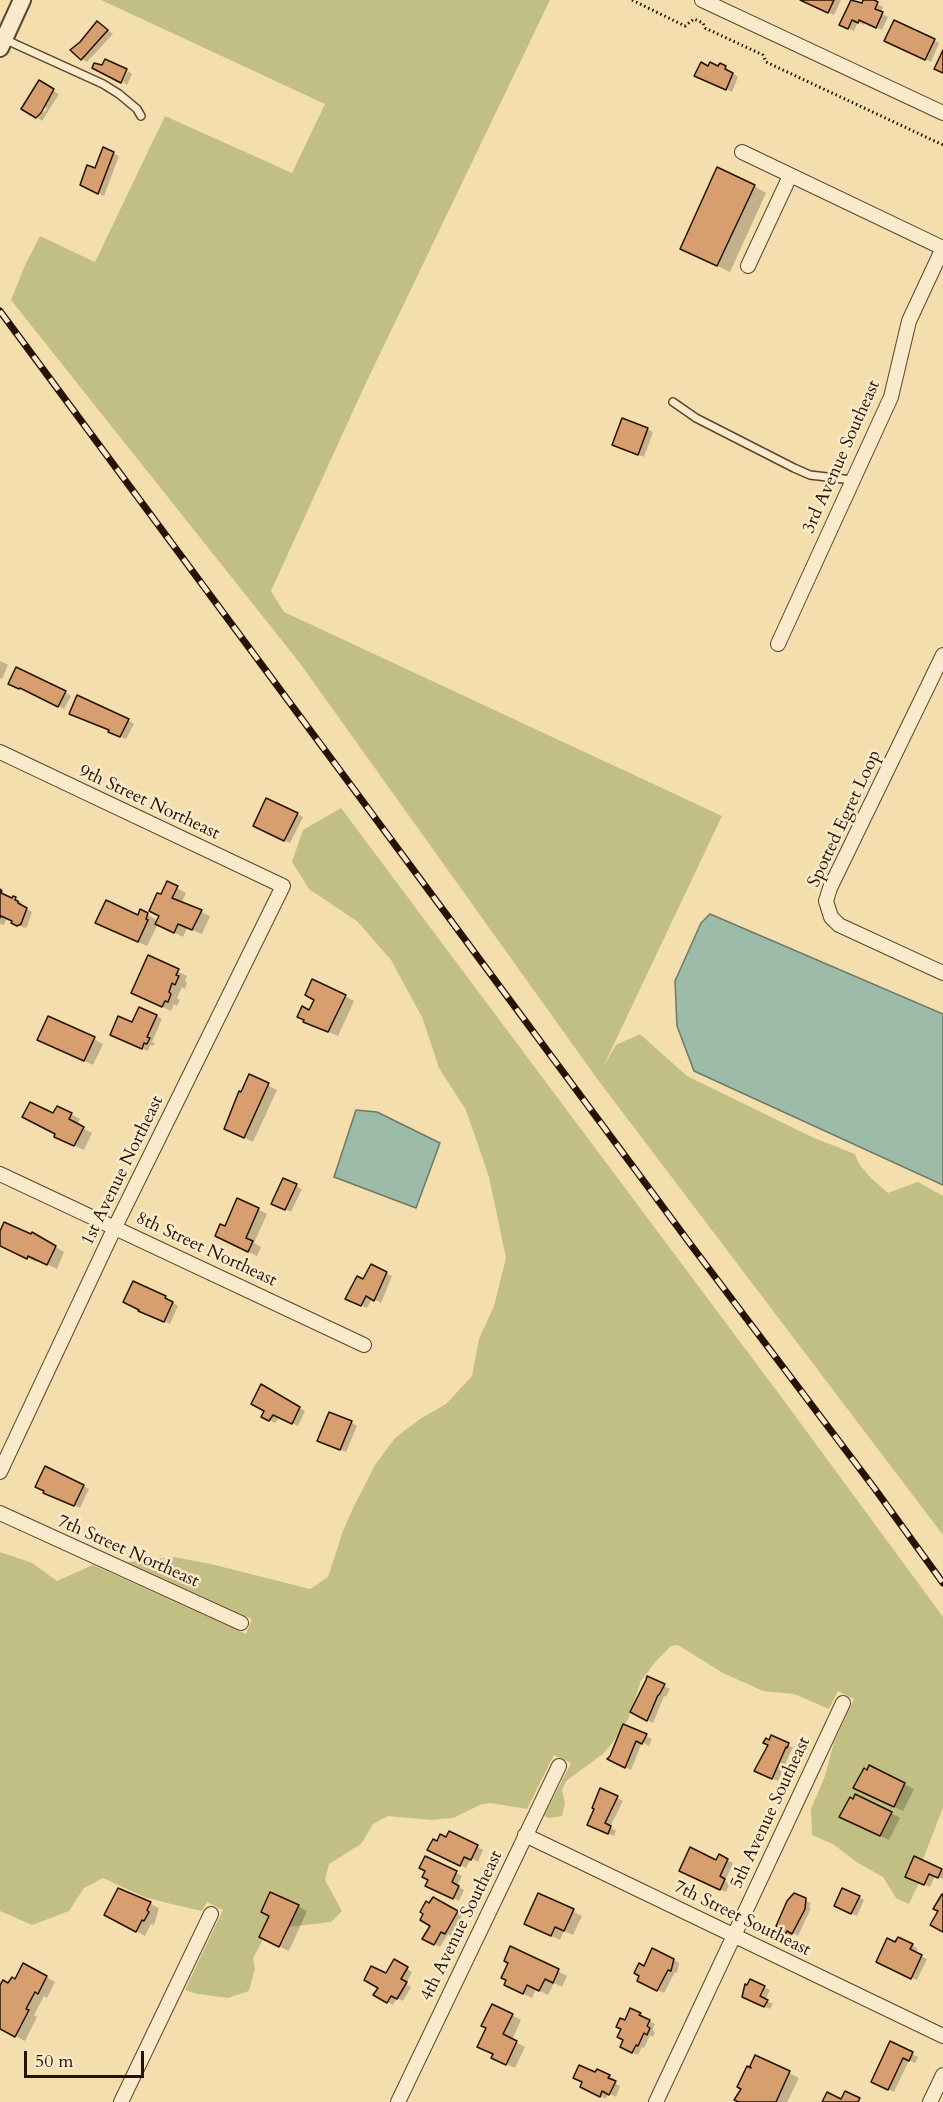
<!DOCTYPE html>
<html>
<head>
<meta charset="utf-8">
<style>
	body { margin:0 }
	#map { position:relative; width:943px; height:2102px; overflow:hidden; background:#f4deae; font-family:Cardo,serif }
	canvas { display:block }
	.scale { position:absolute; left:24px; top:2051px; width:120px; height:27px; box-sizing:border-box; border:3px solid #261200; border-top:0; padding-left:8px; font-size:18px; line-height:21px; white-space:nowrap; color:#261200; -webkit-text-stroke:4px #f8eaca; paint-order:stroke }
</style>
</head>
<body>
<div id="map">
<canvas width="943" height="2102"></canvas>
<div class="scale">50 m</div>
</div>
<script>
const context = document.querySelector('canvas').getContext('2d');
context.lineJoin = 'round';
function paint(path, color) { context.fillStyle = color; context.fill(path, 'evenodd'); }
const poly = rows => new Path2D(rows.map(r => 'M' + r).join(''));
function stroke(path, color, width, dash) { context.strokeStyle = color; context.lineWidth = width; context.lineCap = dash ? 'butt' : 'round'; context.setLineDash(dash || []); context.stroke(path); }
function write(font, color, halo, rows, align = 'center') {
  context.font = font + ' Cardo,serif'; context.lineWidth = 5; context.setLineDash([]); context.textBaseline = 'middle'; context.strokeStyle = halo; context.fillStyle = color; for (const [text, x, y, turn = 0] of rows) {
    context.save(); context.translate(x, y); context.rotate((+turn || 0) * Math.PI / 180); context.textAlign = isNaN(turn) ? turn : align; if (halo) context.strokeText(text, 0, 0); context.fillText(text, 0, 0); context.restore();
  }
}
paint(poly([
	[101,0,550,0,364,387,271,591,284,612,722,816,604,1065,616,1045,640,1034,687,1076,814,1138,855,1154,859,1164,870,1177,888,1193,918,1182,943,1196,943,1535,598,1080,299,662,11,300,26,263,40,236,95,262,165,116,292,173,325,104],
	[341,808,788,1406,943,1617,943,1808,923,1859,919,1883,909,1904,896,1898,883,1877,855,1861,833,1844,812,1835,811,1809,825,1776,834,1742,854,1699,838,1691,829,1709,794,1694,763,1691,723,1673,678,1645,671,1646,656,1661,641,1681,628,1719,614,1741,603,1754,566,1781,562,1790,565,1803,562,1816,549,1818,544,1816,571,1763,554,1755,527,1809,490,1803,480,1805,453,1818,431,1820,388,1816,373,1824,361,1844,329,1864,325,1880,342,1911,331,1922,280,1928,265,1936,253,1958,255,1968,249,1991,228,1998,198,1994,185,1990,223,1910,207,1902,202,1911,163,1902,144,1897,103,1878,84,1888,69,1911,32,1925,0,1911,0,1552,32,1563,57,1581,93,1565,246,1634,252,1619,127,1562,174,1557,211,1564,310,1589,328,1577,343,1531,354,1506,375,1465,395,1438,420,1419,446,1404,472,1376,479,1339,494,1306,506,1258,489,1177,466,1110,439,1068,422,1017,391,960,358,922,309,889,292,862,303,830]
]), '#c2bf85');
const water = poly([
	[710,914,943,1014,943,1185,694,1071,677,1026,675,981,701,923,710,914],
	[356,1110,377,1112,440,1143,416,1208,334,1177,356,1110]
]);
paint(water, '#9cbca9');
stroke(water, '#6d7865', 1.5);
paint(poly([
	[801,0,841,0,834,15],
	[852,0,862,5,865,0,870,0,883,7,880,13,888,17,882,30,865,22,864,25,858,22,854,31,841,24],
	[103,26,113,34,87,62,82,59,81,43],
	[934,40,939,43,931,62,892,44],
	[725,67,738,77,732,92,702,78,709,68],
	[128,71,132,74,127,85,123,82],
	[39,82,59,94,42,121,38,118,47,109,45,107,35,117],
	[104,149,119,156,104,196,87,188],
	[754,186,766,193,730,272,694,255],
	[647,429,653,432,644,457,613,445],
	[0,661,8,665,2,679,0,678],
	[16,687,65,692,71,696,64,709,26,689,25,691],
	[128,720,134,724,126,739,115,735],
	[297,814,303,817,290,843,260,829],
	[177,888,186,893,181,903,210,916,202,934,187,928,183,937,158,924,147,946,106,928,138,917,141,911,159,921],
	[0,891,7,895,6,897,13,900,14,898,21,902,23,907,32,912,27,927,24,928,7,918,4,925,0,924],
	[149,957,187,976,185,981,187,983,185,989,182,987,177,998,180,1000,177,1006,174,1004,171,1011,142,997],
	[345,996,354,1001,338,1036,305,1022,310,1012],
	[157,1016,162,1019,152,1042,155,1043,153,1046,150,1045,148,1051,118,1037,133,1024],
	[94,1039,103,1044,93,1065,39,1040],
	[250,1076,277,1090,253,1142,226,1129],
	[71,1114,80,1119,77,1125,92,1133,84,1150,64,1141,54,1115],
	[296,1186,302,1189,291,1212,279,1206],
	[258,1209,267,1214,254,1243,261,1247,257,1256,226,1241,226,1228],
	[0,1235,54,1246,64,1252,57,1269,37,1260,36,1262,0,1245],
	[386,1273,392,1276,381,1303,372,1298,367,1308,353,1301,363,1281],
	[165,1297,178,1306,170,1324,145,1314],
	[261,1386,305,1411,298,1426,279,1417,275,1423,263,1416,266,1410],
	[351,1422,357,1426,346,1452,325,1444],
	[83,1486,89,1489,80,1508,51,1495],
	[648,1678,670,1689,666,1697,664,1696,653,1723,637,1715],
	[624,1726,652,1739,649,1746,642,1742,631,1770,614,1762],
	[772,1737,794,1748,792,1749,778,1781,762,1774],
	[870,1767,914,1789,903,1811,864,1792],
	[617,1798,623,1801,610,1827,616,1831,614,1836,595,1827],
	[891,1813,900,1818,889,1840,850,1821],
	[450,1833,483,1850,478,1862,471,1858,466,1868,435,1853,438,1843,447,1839],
	[719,1856,733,1863,725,1881,730,1883,726,1892,687,1873,717,1862],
	[425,1858,462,1876,457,1886,464,1890,459,1901,432,1888],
	[915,1858,943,1871,943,1879,935,1876,930,1887,913,1880],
	[125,1891,159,1908,154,1925,151,1924,145,1936,106,1914],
	[539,1895,582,1916,573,1935,564,1931,560,1940,535,1929],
	[859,1897,864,1900,857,1916,841,1909],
	[434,1899,462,1916,451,1936,448,1934,440,1947,424,1938,432,1925,430,1905],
	[805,1900,811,1903,809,1907,811,1908,798,1936,793,1933,791,1936,781,1931],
	[298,1906,307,1911,289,1951,270,1942,271,1916],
	[896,1944,912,1945,918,1949,915,1953,927,1959,917,1980,883,1965],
	[511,1948,567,1976,562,1987,554,1983,548,1995,536,1989,532,1998,515,1990,510,1963],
	[674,1960,679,1963,677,1973,675,1972,664,1993,644,1984,645,1968],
	[394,1961,412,1972,406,1984,411,1987,403,2001,397,1998,393,2005,376,1995],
	[46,1977,55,1982,47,1998,44,1996,34,2015,37,2017,25,2041,0,2028,0,1989],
	[764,1987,770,1990,765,2000,773,2004,770,2009,749,2000],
	[640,2014,646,2017,645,2019,655,2024,652,2030,655,2032,653,2037,650,2035,644,2048,642,2047,638,2055,627,2050,624,2040,626,2022],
	[512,2015,521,2020,512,2040,525,2047,515,2068,502,2062,494,2054,487,2028],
	[891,2043,918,2057,915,2063,909,2060,894,2092,878,2084],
	[756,2057,799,2078,787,2102,741,2102,742,2088],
	[596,2074,609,2076,615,2079,613,2082,620,2086,616,2097,608,2093,606,2099,587,2090,584,2082]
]), '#0003');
const building = poly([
	[800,0,834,0,828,13,800,0],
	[851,0,862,3,863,0,874,0,878,2,875,9,883,12,876,28,859,20,858,23,852,20,848,29,839,25,851,0],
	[894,20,935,39,925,60,884,41,894,20],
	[97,21,108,30,81,60,70,50,80,42,97,21],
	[943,50,943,73,934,69,943,50],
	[105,59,127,69,121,83,92,68,94,63,102,65,105,59],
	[701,62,708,66,710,62,718,66,720,63,726,66,725,69,733,73,726,90,694,76,701,62],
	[39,80,54,89,41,113,36,118,21,109,39,80],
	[103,147,114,152,98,194,80,185,87,165,95,168,103,147],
	[717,167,755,185,717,266,680,249,717,167],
	[622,418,648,428,638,455,612,445,622,418],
	[16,667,66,691,58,707,20,688,19,689,8,684,16,667],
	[77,695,129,719,120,737,108,732,109,730,69,714,77,695],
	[266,798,298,813,284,841,253,826,266,798],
	[167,881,178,886,172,898,202,910,192,930,178,924,174,933,155,924,159,916,149,911,157,893,161,894,167,881],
	[0,889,2,891,1,893,12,898,13,896,16,897,15,900,18,901,18,903,27,908,21,924,17,926,11,923,12,921,1,916,0,918,0,889],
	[106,900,138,915,140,909,148,913,146,919,148,920,138,942,95,923,106,900],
	[148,955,179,969,176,975,179,976,175,985,172,983,169,992,171,994,168,1002,165,1001,162,1007,131,993,148,955],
	[312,979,346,995,328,1032,303,1022,304,1020,297,1017,302,1006,309,1010,314,1000,305,995,312,979],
	[139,1007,157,1015,147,1037,150,1038,147,1044,144,1043,142,1049,110,1035,118,1016,132,1022,139,1007],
	[48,1016,95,1037,84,1061,37,1040,48,1016],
	[249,1074,269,1083,244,1138,224,1129,239,1091,241,1092,249,1074],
	[30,1102,53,1113,57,1106,72,1113,69,1119,84,1127,74,1146,54,1137,55,1134,22,1117,30,1102],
	[283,1178,297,1184,285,1210,271,1204,283,1178],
	[237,1198,259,1208,246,1238,253,1241,248,1252,215,1236,220,1224,225,1226,237,1198],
	[4,1222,31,1234,32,1232,56,1246,47,1265,28,1256,27,1259,0,1246,0,1231,4,1222],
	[371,1264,387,1272,374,1301,366,1296,361,1306,345,1299,357,1276,363,1279,371,1264],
	[133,1281,166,1296,165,1298,173,1302,164,1322,138,1311,139,1310,123,1302,133,1281],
	[261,1384,300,1407,292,1424,273,1415,269,1421,261,1417,264,1411,251,1404,261,1384],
	[329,1412,352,1421,340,1450,317,1441,329,1412],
	[45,1466,84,1485,74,1506,43,1493,44,1491,35,1487,45,1466],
	[647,1676,665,1684,659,1695,658,1695,647,1721,630,1712,646,1680,647,1676],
	[623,1724,647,1734,642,1744,636,1741,625,1768,607,1759,610,1756,623,1724],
	[771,1735,789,1743,787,1748,786,1747,772,1779,754,1771,768,1745,763,1743,766,1738,769,1740,771,1735],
	[869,1765,905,1783,894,1807,853,1788,864,1768,867,1770,869,1765],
	[600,1788,618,1796,605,1823,611,1826,608,1834,587,1825,594,1809,592,1808,600,1788],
	[855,1794,892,1812,880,1836,839,1817,850,1797,853,1799,855,1794],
	[449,1831,478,1845,471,1860,464,1857,460,1866,427,1850,433,1839,437,1841,440,1834,446,1837,449,1831],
	[690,1847,716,1860,719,1854,728,1859,720,1876,725,1879,720,1890,679,1871,690,1847],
	[425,1856,457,1871,452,1882,459,1886,453,1899,425,1886,428,1880,422,1877,425,1871,419,1868,425,1856],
	[914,1856,942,1869,938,1878,929,1874,924,1885,905,1877,914,1856],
	[118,1888,151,1902,147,1910,149,1912,144,1921,142,1920,136,1932,104,1915,118,1888],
	[842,1888,860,1896,851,1914,834,1906,842,1888],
	[270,1892,299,1905,279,1947,259,1937,269,1916,261,1912,270,1892],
	[538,1893,574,1909,564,1931,555,1927,551,1936,524,1924,538,1893],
	[794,1893,806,1898,805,1909,792,1934,787,1931,785,1935,779,1932,780,1928,776,1926,787,1901,794,1893],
	[942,1894,943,1894,943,1932,930,1925,938,1911,933,1909,942,1894],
	[433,1897,458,1911,445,1934,441,1932,434,1945,422,1939,430,1926,420,1920,423,1914,420,1912,426,1901,429,1903,433,1897],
	[898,1937,913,1944,910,1949,922,1955,911,1979,876,1962,887,1938,895,1942,898,1937],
	[510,1946,559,1969,553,1983,545,1979,539,1991,527,1985,523,1994,504,1985,506,1980,501,1978,508,1963,504,1961,510,1946],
	[652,1948,674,1959,671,1971,668,1970,657,1991,637,1981,639,1976,634,1973,639,1963,644,1966,652,1948],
	[394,1959,408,1967,401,1979,407,1982,397,1999,391,1996,387,2003,373,1995,378,1988,364,1980,371,1966,386,1973,394,1959],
	[23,1963,47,1976,38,1994,35,1992,26,2009,29,2010,15,2037,0,2029,0,1985,3,1980,8,1983,12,1977,15,1979,23,1963],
	[750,1979,765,1986,760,1996,768,2000,764,2007,742,1997,745,1984,747,1985,750,1979],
	[492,2004,513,2014,503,2034,517,2041,506,2065,491,2058,493,2054,477,2047,486,2028,481,2026,492,2004],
	[630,2008,641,2013,639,2015,650,2020,647,2026,650,2028,647,2035,644,2033,638,2046,636,2045,632,2053,620,2047,623,2040,617,2037,621,2029,616,2027,620,2018,625,2020,630,2008],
	[890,2041,913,2052,909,2061,903,2058,888,2090,871,2082,890,2041],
	[755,2055,790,2071,776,2102,739,2102,734,2100,741,2089,737,2087,747,2066,751,2068,750,2066,755,2055],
	[579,2065,595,2072,597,2069,610,2075,608,2078,616,2081,609,2095,602,2091,600,2097,580,2087,582,2082,573,2078,579,2065],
	[845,2091,860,2098,858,2102,822,2102,827,2092,841,2099,845,2091]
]);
paint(building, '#d79e70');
stroke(building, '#261200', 1.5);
const service = poly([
	[4,39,103,84,119,94,137,109,141,116],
	[673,402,696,418,794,468,810,475,852,480]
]);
const minor = poly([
	[702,0,943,113],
	[742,152,943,248],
	[748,266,790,176],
	[778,644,891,397,909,321,943,248],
	[943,655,830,888,826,901,831,917,839,925,943,973],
	[0,752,283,886,115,1227,0,1472],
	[0,1174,364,1345],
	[0,1513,241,1623],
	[525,1835,943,2036],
	[121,2102,211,1914],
	[398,2102,559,1766],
	[656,2102,843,1703],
	[930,2102,943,2075]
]);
const tertiary = poly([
	[0,48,22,0]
]);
stroke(service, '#5a452c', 10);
stroke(minor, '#5a452c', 16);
stroke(tertiary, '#5a452c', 20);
stroke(poly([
	[632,0,685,26,694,19,703,23,705,28,763,55,766,62,943,145]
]), '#261200', 3, [1.5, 3]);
stroke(service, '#f8eaca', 7);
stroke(minor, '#f8eaca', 14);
stroke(tertiary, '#f8eaca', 16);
const rail = poly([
	[0,311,694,1249,875,1489,943,1583]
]);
stroke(rail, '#261200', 7);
stroke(rail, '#f8eaca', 4.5, [14]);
write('18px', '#261200', '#f8eaca', [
	["3rd Avenue Southeast",842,457,-66],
	["9th Street Northeast",149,803,25],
	["Spotted Egret Loop",845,819,-65],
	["1st Avenue Northeast",123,1171,-64],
	["8th Street Northeast",206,1250,25],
	["7th Street Northeast",128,1552,24],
	["5th Avenue Southeast",771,1813,-65],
	["7th Street Southeast",742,1919,26],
	["4th Avenue Southeast",462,1926,-64]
]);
</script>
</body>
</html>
